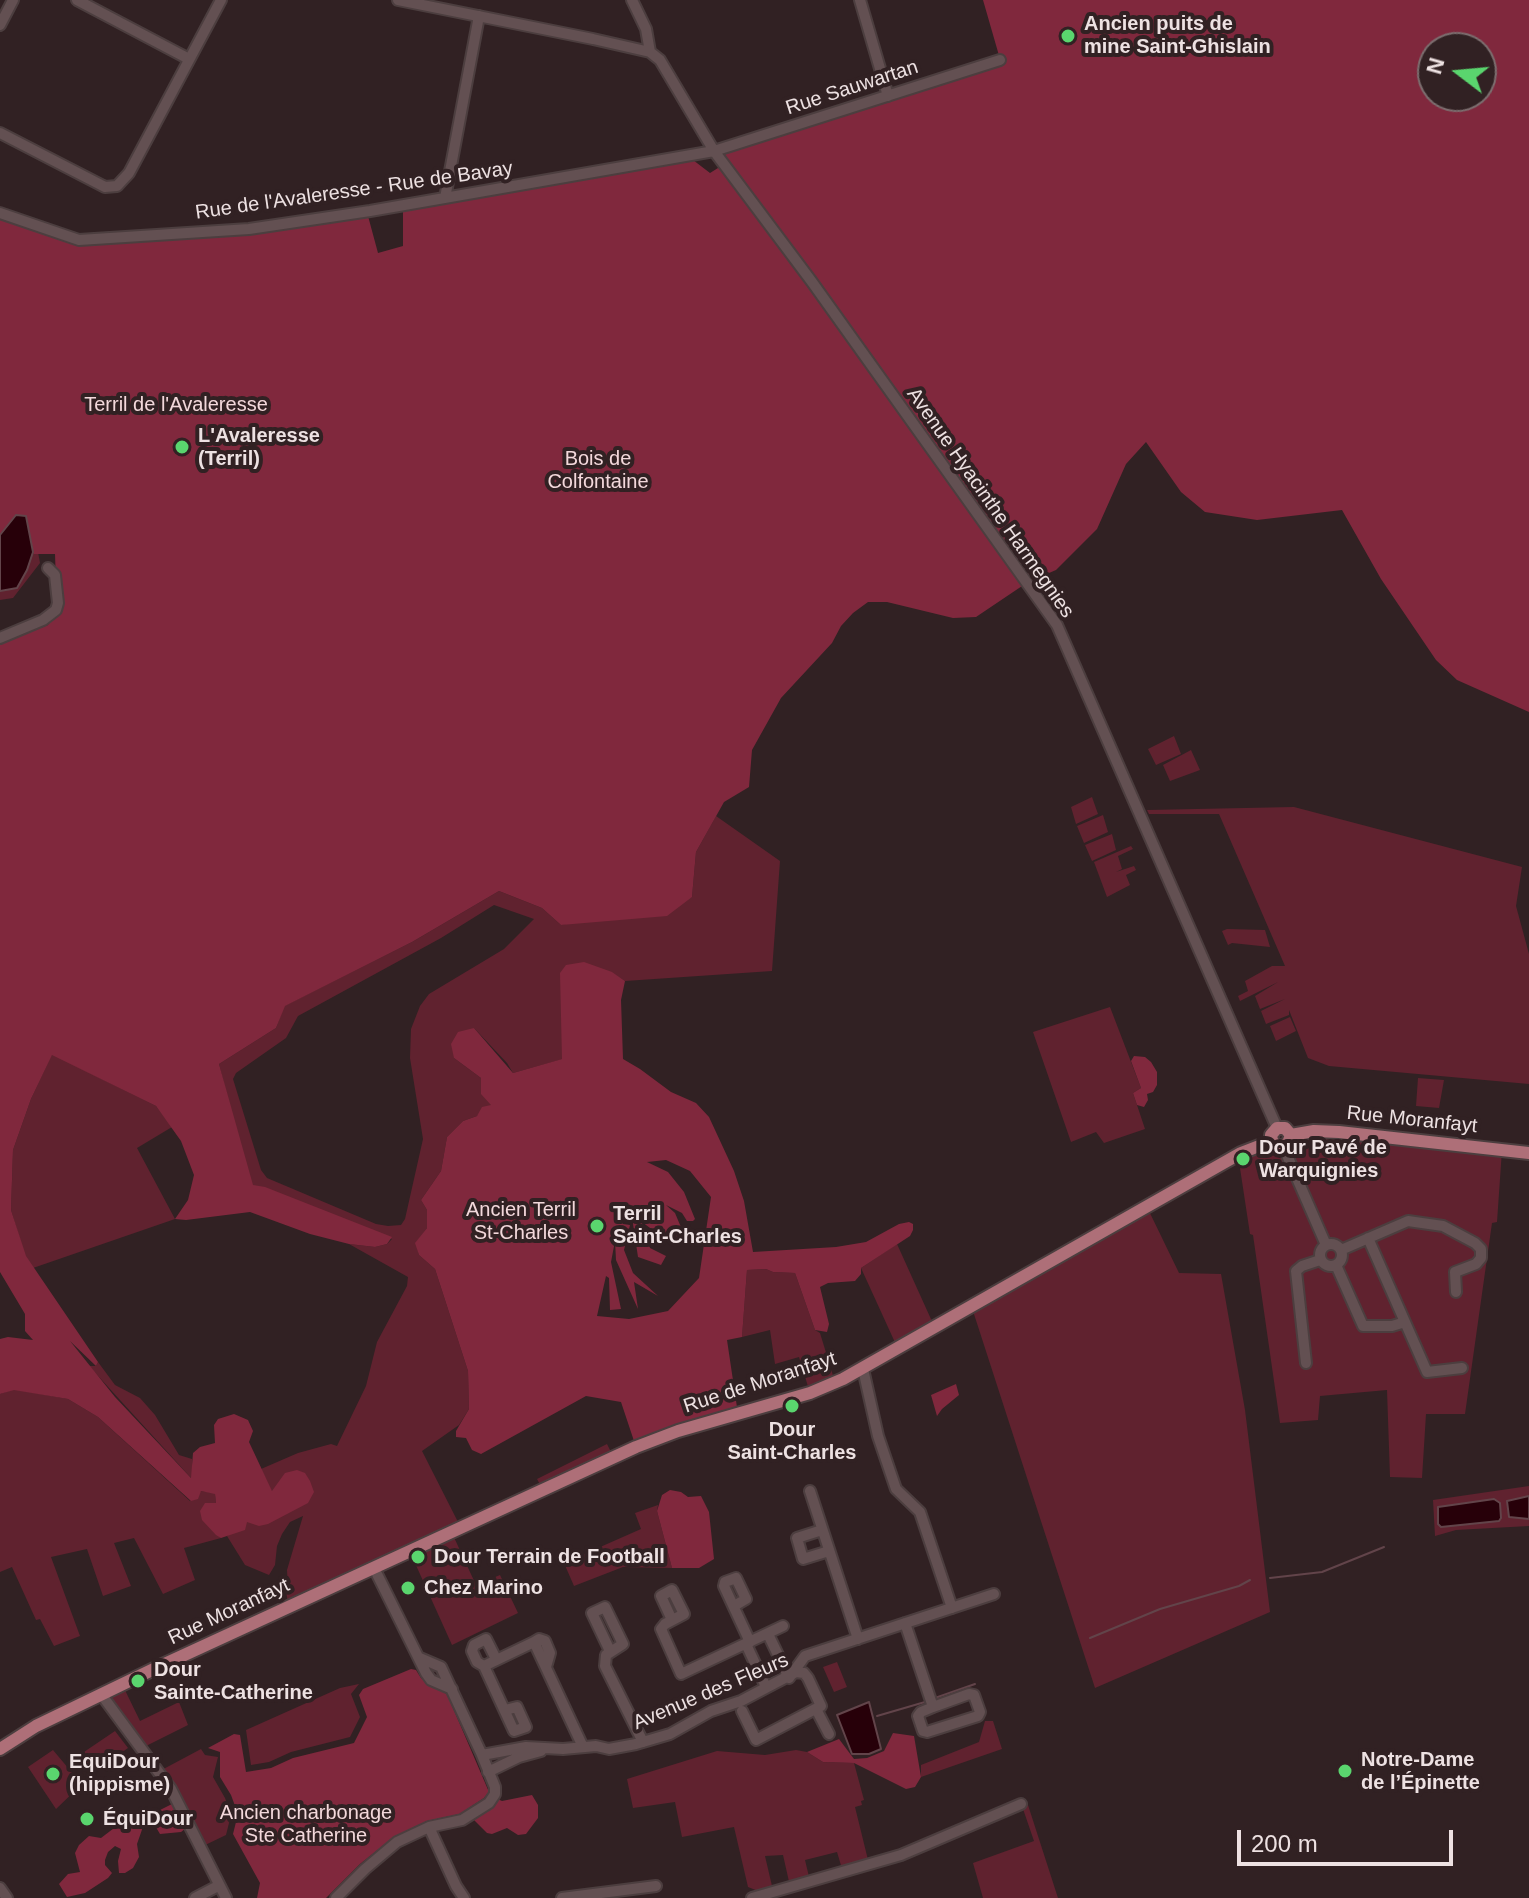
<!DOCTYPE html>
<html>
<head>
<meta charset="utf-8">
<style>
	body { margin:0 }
	#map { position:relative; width:1529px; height:1898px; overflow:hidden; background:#312123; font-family:Arial,sans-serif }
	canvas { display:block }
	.north { position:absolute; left:1417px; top:32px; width:80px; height:80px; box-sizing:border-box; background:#312123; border:2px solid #7c6e6f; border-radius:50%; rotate:286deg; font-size:22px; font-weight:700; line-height:32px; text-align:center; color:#ede1e2 }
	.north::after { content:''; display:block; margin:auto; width:28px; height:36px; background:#5ad56e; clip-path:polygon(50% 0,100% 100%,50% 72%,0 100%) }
	.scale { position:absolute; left:1237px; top:1830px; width:216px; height:36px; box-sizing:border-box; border:4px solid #ede1e2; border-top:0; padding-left:10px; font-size:24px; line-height:28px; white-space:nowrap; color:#ede1e2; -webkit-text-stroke:6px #312123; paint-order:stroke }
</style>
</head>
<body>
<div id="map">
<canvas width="1529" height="1898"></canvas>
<div class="north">N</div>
<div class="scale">200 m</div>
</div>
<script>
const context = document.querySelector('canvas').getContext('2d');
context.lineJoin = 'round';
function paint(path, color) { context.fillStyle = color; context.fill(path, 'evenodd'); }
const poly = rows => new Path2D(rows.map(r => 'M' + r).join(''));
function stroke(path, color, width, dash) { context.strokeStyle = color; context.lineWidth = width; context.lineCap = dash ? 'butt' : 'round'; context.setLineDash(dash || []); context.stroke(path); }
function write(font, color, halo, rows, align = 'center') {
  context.font = font + ' Arial,sans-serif'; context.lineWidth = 8; context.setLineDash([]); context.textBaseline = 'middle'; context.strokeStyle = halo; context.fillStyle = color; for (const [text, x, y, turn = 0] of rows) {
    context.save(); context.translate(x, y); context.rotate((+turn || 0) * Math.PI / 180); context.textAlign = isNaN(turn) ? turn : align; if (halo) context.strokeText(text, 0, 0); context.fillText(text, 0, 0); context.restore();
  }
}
paint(poly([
	[33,552,38,552,40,563,13,598,0,600,0,591,17,588,27,570],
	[1174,736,1181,754,1156,765,1148,749],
	[1191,750,1200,770,1170,781,1163,765],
	[1092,797,1098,814,1076,824,1071,807],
	[1294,807,1522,867,1516,906,1529,954,1529,1084,1329,1066,1308,1058,1289,1010,1289,1015,1266,1024,1261,1011,1285,999,1260,1009,1255,996,1278,982,1240,1001,1238,996,1248,991,1245,981,1272,966,1285,966,1219,814,1149,814,1147,810],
	[1103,815,1108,832,1084,843,1077,826],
	[716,816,780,861,772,971,625,981,611,972,563,1042,563,1059,513,1073,507,1063,474,1028,454,1058,481,1078,492,1105,477,1116,463,1121,447,1137,441,1171,421,1200,427,1210,427,1228,416,1243,419,1255,435,1269,468,1371,469,1409,459,1425,422,1451,457,1520,459,1529,452,1533,476,1585,500,1575,518,1613,452,1645,410,1552,289,1607,285,1587,288,1587,287,1570,303,1516,290,1522,282,1534,277,1546,275,1565,269,1575,245,1565,227,1536,247,1521,272,1492,261,1469,298,1453,331,1444,337,1446,366,1386,377,1342,407,1286,408,1277,349,1244,375,1247,387,1244,392,1239,267,1190,251,1189,219,1064,276,1028,284,1006,412,942,499,891,542,908,561,925,692,897,696,852],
	[494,905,534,919,504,949,429,994,420,1006,411,1029,410,1058,423,1139,405,1219,401,1225,388,1226,376,1224,267,1178,261,1170,233,1079,236,1073,286,1038,298,1016,441,938],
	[1112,834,1116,850,1092,861,1085,845],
	[1131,846,1133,849,1118,856,1122,869,1116,872,1134,866,1136,870,1126,875,1130,885,1107,897,1094,862],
	[1227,929,1265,930,1270,947,1232,943,1228,945,1222,931],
	[1110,1007,1141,1088,1133,1093,1145,1129,1104,1143,1096,1132,1071,1142,1033,1032],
	[1290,1017,1296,1031,1276,1041,1270,1026],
	[52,1054,156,1106,172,1127,137,1148,175,1219,33,1268,25,1256,11,1210,13,1150,31,1099],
	[1418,1078,1444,1080,1439,1108,1416,1106],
	[1305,1134,1502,1150,1497,1222,1492,1223,1465,1414,1426,1414,1422,1478,1390,1477,1387,1390,1320,1396,1318,1420,1280,1423,1253,1235,1250,1234,1238,1155,1259,1144,1277,1148,1282,1156,1290,1154,1291,1143],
	[1147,1207,1179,1273,1221,1274,1245,1410,1270,1612,1095,1688,973,1311],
	[897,1244,935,1328,898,1349,861,1268],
	[766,1269,773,1272,795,1273,815,1330,820,1333,835,1382,810,1393,799,1357,775,1364,770,1330,742,1337,747,1270],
	[98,1362,115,1385,140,1398,155,1415,179,1455,192,1459,192,1479,89,1366,96,1366],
	[14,1389,68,1399,98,1417,190,1501,201,1491,215,1493,216,1503,211,1504,213,1529,221,1538,184,1548,195,1580,163,1594,134,1538,114,1543,131,1586,103,1596,87,1549,51,1557,80,1636,54,1646,40,1619,36,1620,12,1567,0,1572,0,1394],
	[607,1444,614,1458,544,1492,537,1479],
	[1529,1486,1529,1526,1456,1530,1435,1536,1433,1500],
	[658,1505,657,1511,672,1568,623,1567,574,1586,564,1563,641,1529,635,1513],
	[837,1662,847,1687,834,1692,823,1667],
	[122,1684,140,1721,179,1702,188,1725,140,1749,101,1694],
	[359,1684,351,1694,360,1717,350,1737,291,1752,269,1762,251,1765,246,1730,340,1688],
	[985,1721,993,1721,1002,1749,921,1777,921,1765,979,1742],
	[115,1731,128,1748,91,1774,81,1754],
	[201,1749,205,1755,218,1757,213,1777,225,1798,231,1815,226,1835,201,1847,156,1773],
	[53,1750,79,1781,80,1786,56,1809,28,1767],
	[796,1750,807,1752,823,1762,854,1763,864,1800,861,1801,862,1805,855,1807,869,1864,843,1872,837,1852,805,1860,810,1881,790,1886,783,1855,765,1856,772,1886,758,1891,748,1887,734,1827,682,1837,675,1802,633,1808,627,1779,717,1751,765,1755],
	[1028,1805,1058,1898,983,1898,973,1863,1034,1841,1022,1806]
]), '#60222f');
paint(poly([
	[983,0,1529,0,1529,712,1457,680,1436,660,1381,579,1342,510,1257,520,1205,512,1181,492,1146,442,1126,464,1097,529,1056,570,1028,582,976,617,953,618,887,602,868,602,853,613,841,626,832,643,781,698,752,750,749,787,724,802,696,852,692,897,667,916,561,925,542,908,499,891,412,942,285,1006,276,1028,219,1064,253,1185,265,1187,392,1237,387,1244,375,1247,349,1244,310,1234,250,1212,186,1220,175,1219,188,1200,194,1175,181,1141,156,1106,52,1055,31,1099,13,1150,11,1210,26,1256,98,1362,96,1366,70,1341,115,1397,191,1478,193,1453,200,1447,215,1443,214,1425,218,1419,234,1414,248,1420,253,1431,249,1442,272,1491,285,1473,297,1470,305,1473,310,1481,314,1492,308,1503,268,1524,259,1526,247,1522,245,1530,221,1538,216,1535,202,1520,200,1511,205,1503,216,1503,215,1494,201,1491,198,1499,191,1501,98,1417,68,1399,14,1390,0,1394,0,1339,8,1337,33,1340,25,1331,25,1314,0,1272,0,643,48,625,51,616,57,612,55,554,34,554,26,518,17,518,0,538,0,213,80,244,248,233,368,216,378,253,403,246,403,209,693,160,710,173,718,168,727,169,714,151,1000,59],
	[1433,48,1481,48,1481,96,1433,96],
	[584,962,612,972,625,981,621,1000,623,1059,640,1069,671,1092,696,1103,709,1117,734,1171,744,1201,753,1252,836,1247,866,1242,899,1224,909,1222,913,1224,913,1230,910,1236,861,1268,861,1274,855,1281,828,1283,820,1287,829,1324,827,1332,815,1330,795,1273,773,1272,766,1269,747,1270,742,1337,727,1340,738,1414,636,1447,621,1402,586,1396,481,1454,472,1450,466,1438,456,1437,456,1431,469,1409,468,1371,435,1269,419,1255,415,1243,427,1228,427,1210,421,1200,441,1171,447,1137,463,1121,477,1116,482,1107,491,1105,481,1094,481,1078,454,1058,451,1044,458,1032,474,1028,513,1073,562,1059,560,973,566,965],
	[666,1160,690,1171,711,1197,699,1278,668,1311,629,1319,597,1316,606,1276,609,1278,610,1310,621,1309,611,1262,615,1241,616,1260,638,1309,634,1282,658,1296,633,1273,624,1250,630,1225,623,1224,623,1213,630,1204,638,1257,661,1265,666,1256,650,1248,642,1222,673,1245,681,1239,683,1232,675,1213,666,1205,682,1213,687,1221,693,1221,695,1219,684,1192,668,1172,647,1162],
	[1134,1056,1145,1057,1151,1062,1157,1072,1157,1085,1153,1092,1147,1094,1148,1100,1144,1107,1137,1105,1133,1093,1141,1088,1131,1061],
	[956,1384,959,1395,942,1409,937,1416,931,1395],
	[670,1490,681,1492,688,1497,701,1496,709,1512,714,1559,699,1568,672,1568,657,1511,662,1495],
	[411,1669,416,1670,421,1678,447,1694,489,1792,484,1798,460,1814,427,1821,394,1837,360,1864,326,1898,257,1898,260,1883,233,1834,238,1814,231,1795,220,1777,220,1752,208,1748,234,1734,240,1735,246,1772,271,1768,293,1758,354,1743,367,1717,359,1695,363,1689],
	[893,1733,914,1736,921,1777,915,1787,906,1789,854,1763,823,1762,807,1752,839,1739,854,1759,867,1758,884,1751],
	[532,1795,538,1805,538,1818,526,1834,518,1835,507,1828,492,1834,487,1833,470,1816,493,1797,502,1801],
	[178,1801,190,1825,181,1832,160,1834,154,1824,154,1818,160,1810],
	[129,1812,145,1821,137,1844,139,1857,133,1868,125,1873,119,1873,118,1861,121,1849,115,1846,108,1852,105,1860,105,1865,112,1873,108,1878,85,1893,67,1897,59,1884,68,1874,80,1872,75,1853,79,1845,89,1836,101,1838,122,1822]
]), '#80283d');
const water = poly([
	[16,515,26,516,33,552,27,570,17,588,0,591,0,535,16,515],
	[1529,1496,1529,1519,1509,1517,1507,1501,1529,1496],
	[1494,1499,1500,1503,1501,1518,1499,1521,1441,1527,1438,1524,1438,1507,1494,1499],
	[869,1702,881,1749,869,1754,852,1754,837,1715,869,1702]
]);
paint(water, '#270009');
stroke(water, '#62444a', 2);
stroke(poly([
	[1270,1578,1322,1572,1384,1547],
	[1090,1638,1160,1609,1239,1586,1250,1580],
	[935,1698,975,1684],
	[877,1716,925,1702]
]), '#62444a', 2);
const minor = poly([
	[77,0,189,59],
	[398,0,593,39,650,52,660,60,714,151,812,282,1057,625,1277,1128],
	[632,0,646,29,650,52],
	[860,0,888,96],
	[0,25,13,0],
	[0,133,105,187,117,186,129,173,221,0],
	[445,198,479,16],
	[0,213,79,240,249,229,370,211,714,151,1000,60],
	[0,638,43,620,56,610,58,603,55,575,48,568],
	[1283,1146,1326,1245],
	[1368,1238,1405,1322],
	'1320 1255a11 11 0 1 1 22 0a11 11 0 1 1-22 0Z',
	[1341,1250,1408,1221,1443,1226,1475,1243,1481,1249,1481,1258,1476,1264,1455,1272,1456,1292],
	[1336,1265,1363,1326,1392,1326,1405,1322,1427,1372,1462,1368],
	[1306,1363,1296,1271,1302,1266,1320,1260],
	[863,1369,878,1436,896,1489,920,1512,952,1608],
	[810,1491,858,1639],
	[822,1530,797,1538,803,1559,829,1551],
	[374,1568,426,1673,431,1680,452,1689],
	[734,1606,746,1599,736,1578,725,1582,724,1586,750,1642],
	[672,1620,661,1596,672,1590,684,1614,665,1624,661,1629,681,1674,783,1626],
	[905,1623,933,1707,921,1712,918,1716,923,1731,927,1732,978,1716,980,1712,974,1695,969,1694,933,1707],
	[768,1634,789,1678,805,1656,994,1594],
	[534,1642,539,1639,545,1641,550,1653,546,1667],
	[746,1644,766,1687],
	[610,1651,592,1613,605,1607,623,1644,606,1655,605,1666,643,1742],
	[484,1666,477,1662,472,1651,474,1645,486,1639,496,1659],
	[101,1694,171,1789,226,1898],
	[816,1709,829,1734],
	[505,1710,517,1707,526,1727,514,1731,484,1666,534,1642,583,1747],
	[482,1755,526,1747,563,1749,596,1746,609,1749,636,1744,670,1734,711,1711,741,1701,796,1672,804,1673,808,1678,821,1706,756,1740,742,1711],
	[488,1772,519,1757,541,1751],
	[429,1827,456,1886,464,1898],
	[0,1888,7,1898],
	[195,1898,218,1886],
	[336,1898,365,1869,397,1842,429,1827,462,1820,489,1803,495,1794,495,1787,482,1755,441,1667,420,1658],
	[562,1898,656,1886],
	[752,1898,901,1855,1021,1804]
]);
const major = poly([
	[1291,1135,1314,1131,1339,1132,1529,1153],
	[1272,1141,1271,1135,1277,1128,1285,1128,1291,1135],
	[1272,1141,1277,1146,1283,1146,1288,1143,1291,1135],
	[0,1749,36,1726,156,1668,636,1447,678,1431,810,1393,843,1379,1241,1153,1272,1141]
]);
stroke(minor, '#4c3e3f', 14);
stroke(major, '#4c3e3f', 16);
stroke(minor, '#635052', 10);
stroke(major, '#ae6f78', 12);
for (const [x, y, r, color] of [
	[1068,36,8,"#5ad56e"],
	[182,447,8,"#5ad56e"],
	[1243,1159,8,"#5ad56e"],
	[597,1226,8,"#5ad56e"],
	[792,1406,8,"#5ad56e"],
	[418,1557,8,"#5ad56e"],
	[408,1588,8,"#5ad56e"],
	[138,1681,8,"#5ad56e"],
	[1345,1771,8,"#5ad56e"],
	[53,1774,8,"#5ad56e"],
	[87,1819,8,"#5ad56e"]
]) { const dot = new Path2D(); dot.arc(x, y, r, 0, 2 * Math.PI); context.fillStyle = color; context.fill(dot); stroke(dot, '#312123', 3); }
write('bold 20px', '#ede1e2', '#312123', [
	["Ancien puits de",1084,24],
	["mine Saint-Ghislain",1084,47],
	["L'Avaleresse",198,436],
	["(Terril)",198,459],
	["Dour Pavé de",1259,1148],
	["Warquignies",1259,1171],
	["Terril",613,1214],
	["Saint-Charles",613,1237],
	["Dour",792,1430,"center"],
	["Saint-Charles",792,1453,"center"],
	["Dour Terrain de Football",434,1557],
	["Chez Marino",424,1588],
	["Dour",154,1670],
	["Sainte-Catherine",154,1693],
	["Notre-Dame",1361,1760],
	["de l’Épinette",1361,1783],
	["EquiDour",69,1762],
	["(hippisme)",69,1785],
	["ÉquiDour",103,1819]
], 'left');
write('20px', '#ede1e2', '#312123', [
	["Rue Sauwartan",852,88,-18],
	["Rue de l'Avaleresse - Rue de Bavay",354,191,-8],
	["Avenue Hyacinthe Harmegnies",990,503,55],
	["Rue Moranfayt",1412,1120,6],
	["Rue de Moranfayt",760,1383,-18],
	["Rue Moranfayt",229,1612,-25],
	["Avenue des Fleurs",711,1692,-23]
]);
write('20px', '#f3d8db', '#312123', [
	["Terril de l'Avaleresse",176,405],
	["Bois de",598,459],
	["Colfontaine",598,482],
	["Ancien Terril",521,1210],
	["St-Charles",521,1233],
	["Ancien charbonage",306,1813],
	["Ste Catherine",306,1836]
]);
</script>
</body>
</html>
